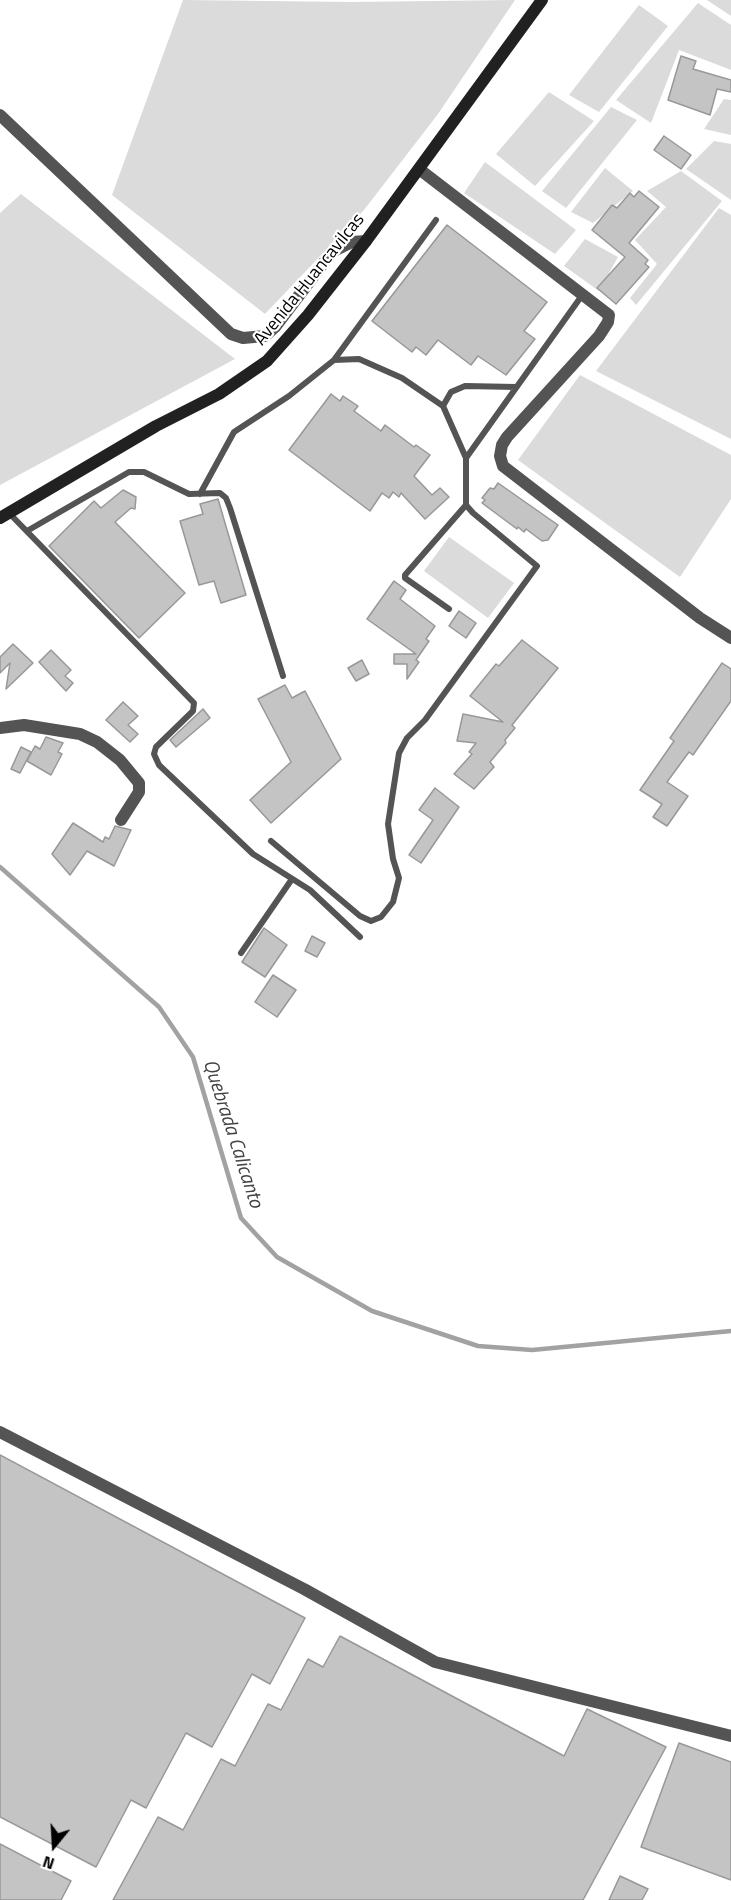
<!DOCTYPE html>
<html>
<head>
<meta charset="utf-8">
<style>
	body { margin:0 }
	#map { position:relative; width:731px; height:1900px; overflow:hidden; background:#fff; font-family:"Titillium Web",sans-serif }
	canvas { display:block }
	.north { position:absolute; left:24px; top:1816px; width:60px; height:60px; -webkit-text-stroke:4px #fff; paint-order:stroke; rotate:198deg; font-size:16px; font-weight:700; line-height:24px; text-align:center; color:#000 }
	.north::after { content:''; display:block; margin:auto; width:21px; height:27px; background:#000; clip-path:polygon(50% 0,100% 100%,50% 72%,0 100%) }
</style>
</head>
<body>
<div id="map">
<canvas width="731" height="1900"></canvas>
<div class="north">N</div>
</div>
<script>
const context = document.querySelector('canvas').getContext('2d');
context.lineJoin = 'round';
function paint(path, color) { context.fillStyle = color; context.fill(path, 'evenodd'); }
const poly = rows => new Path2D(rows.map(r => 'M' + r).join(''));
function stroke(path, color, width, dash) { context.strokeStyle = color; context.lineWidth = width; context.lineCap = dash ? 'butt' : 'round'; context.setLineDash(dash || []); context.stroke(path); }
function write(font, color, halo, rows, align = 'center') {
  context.font = font + ' "Titillium Web",sans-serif'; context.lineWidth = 4.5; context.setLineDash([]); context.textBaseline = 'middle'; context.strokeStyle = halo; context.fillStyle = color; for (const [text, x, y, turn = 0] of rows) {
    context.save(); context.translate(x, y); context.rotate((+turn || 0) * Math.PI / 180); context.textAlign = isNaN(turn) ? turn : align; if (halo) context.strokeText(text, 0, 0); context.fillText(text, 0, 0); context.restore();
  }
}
paint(poly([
	[183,0,351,2,515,0,438,114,364,210,265,314,112,195],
	[707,0,731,0,731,16],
	[698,3,731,25,731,70,679,50,651,123,616,100],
	[639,5,668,26,599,112,569,95],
	[549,92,594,121,535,186,496,154],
	[724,99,731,100,731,135,704,129],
	[611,107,637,120,566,208,542,191],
	[714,141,731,144,731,200,686,169],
	[485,162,576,230,555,254,464,193],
	[605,168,633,191,593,223,571,212],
	[681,171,722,201,636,305,630,298,657,264,635,240,666,207,647,191],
	[21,194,235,359,0,485,0,213],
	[719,208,731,215,731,439,596,371],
	[585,239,618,257,599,291,564,266],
	[580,375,731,455,731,499,680,577,518,460],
	[449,537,514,583,488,618,424,571]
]), '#dbdbdb');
stroke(poly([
	[0,867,159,1007,193,1057,241,1218,277,1257,372,1311,478,1346,532,1350,731,1331]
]), '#a2a2a2', 4.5);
const building = poly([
	[681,56,696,61,693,69,731,80,731,92,717,89,710,115,668,100,681,56],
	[664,136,691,155,681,169,654,150,664,136],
	[639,191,659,207,629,243,648,260,645,264,649,267,616,304,597,288,625,257,592,230,612,205,617,208,630,193,634,197,639,191],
	[447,225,547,302,524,331,535,339,506,375,478,356,471,365,438,340,426,355,416,347,412,352,372,321,447,225],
	[331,394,340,401,343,396,358,406,354,411,381,431,385,425,414,447,416,445,430,455,414,476,432,495,440,488,449,497,425,519,401,493,399,497,393,492,389,498,382,493,370,511,289,450,331,394],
	[498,483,558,525,548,540,542,541,526,529,524,532,518,527,517,529,482,503,485,500,482,498,490,488,494,489,498,483],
	[123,490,136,497,135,509,131,508,115,522,185,593,139,638,49,546,94,501,101,508,123,490],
	[218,499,246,595,221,603,214,581,199,585,180,521,203,514,200,504,218,499],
	[394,581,406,590,400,599,435,626,426,639,429,641,416,660,419,662,407,679,407,664,394,664,394,654,416,654,367,619,394,581],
	[459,611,476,623,466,638,449,626,459,611],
	[522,640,558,668,512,725,515,728,505,740,506,743,490,762,494,767,474,789,454,774,472,754,469,752,476,743,457,741,463,714,503,722,470,696,496,664,499,666,522,640],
	[13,644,33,663,6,689,10,663,0,673,0,657,13,644],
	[51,650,71,670,65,676,73,683,66,691,39,662,51,650],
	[362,660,369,674,356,681,348,668,362,660],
	[722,663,731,669,731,701,693,755,689,752,667,782,688,796,667,826,653,817,662,804,640,790,674,741,670,738,722,663],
	[285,685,292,698,305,691,341,759,271,823,250,800,291,762,258,699,285,685],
	[123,702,138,716,128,725,138,734,130,742,106,720,123,702],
	[203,709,210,718,176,747,170,740,203,709],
	[46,737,63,743,58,752,62,754,51,775,27,761,35,746,40,749,46,737],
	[21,747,31,752,20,773,11,769,21,747],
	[435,788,459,807,421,863,409,855,433,820,419,810,435,788],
	[73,823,103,842,105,837,109,839,115,826,131,830,114,866,87,851,70,875,52,854,73,823],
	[264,928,287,945,265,977,242,962,264,928],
	[312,936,325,943,317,957,305,951,312,936],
	[273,975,296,990,277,1017,255,1002,273,975],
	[0,1455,305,1618,270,1684,252,1674,212,1747,186,1733,146,1808,131,1800,96,1867,0,1817,0,1455],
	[340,1636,564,1756,587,1709,666,1747,583,1900,113,1900,158,1817,183,1830,221,1759,235,1766,268,1704,281,1710,308,1659,323,1667,340,1636],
	[679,1743,731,1762,731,1880,641,1847,679,1743],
	[0,1844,71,1881,61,1900,0,1900,0,1844],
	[620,1876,648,1889,642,1900,609,1900,620,1876]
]);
paint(building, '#c4c4c4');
stroke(building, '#989898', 1.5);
stroke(poly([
	[334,360,436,220],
	[443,406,451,392,465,386,516,387],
	[466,458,583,294],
	[200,494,234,432,289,396,334,360,359,359,402,378,443,406,466,458,466,505,473,513,537,566,425,720,407,738,399,753,388,824,393,859,399,878,393,902,381,917,371,921,360,916,271,841],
	[9,513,194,703,193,711,156,747,154,754,159,765,253,854,310,890,360,937],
	[27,531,129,472,144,472,189,494,220,493,226,498,230,508,283,676],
	[449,609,405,578,405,575,466,505],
	[241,953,292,879]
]), '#545454', 6);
stroke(poly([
	[0,115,231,334,243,338,265,336,275,327,332,252,352,242,366,241],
	[419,169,609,315,608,322,599,336,507,437,502,445,500,456,503,466,700,618,731,638],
	[0,728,24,725,80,734,97,742,120,760,139,783,139,792,121,820],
	[0,1432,304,1589,435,1662,731,1736]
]), '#545454', 12);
stroke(poly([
	[0,518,156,426,219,394,267,361,308,315,366,241,542,0]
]), '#212121', 12);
write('18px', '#000', '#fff', [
	["Avenida Huancavilcas",310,280,-51]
]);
write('italic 20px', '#434343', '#fff', [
	["Quebrada Calicanto",232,1134,72]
]);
</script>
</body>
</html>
